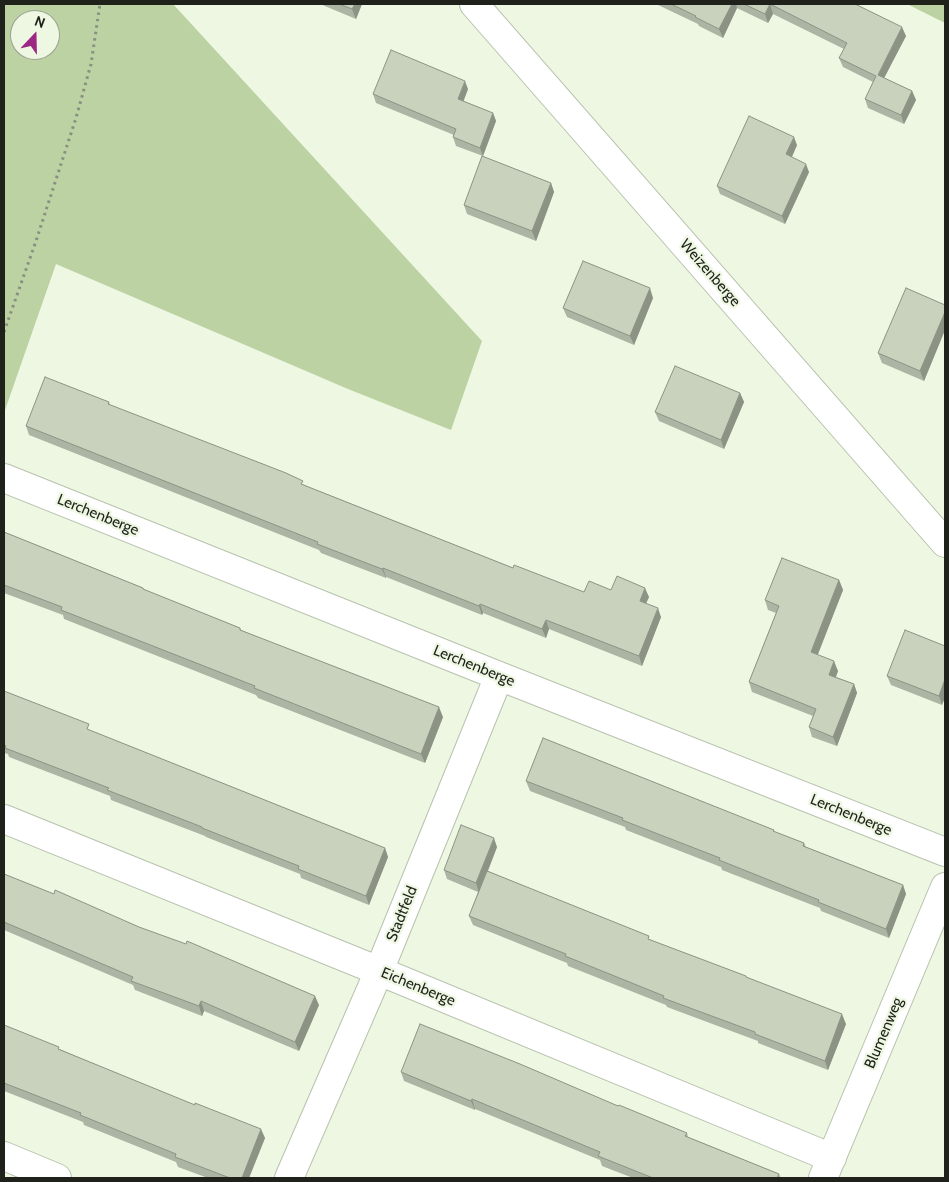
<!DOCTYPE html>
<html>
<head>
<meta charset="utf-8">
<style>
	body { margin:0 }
	#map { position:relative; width:949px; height:1182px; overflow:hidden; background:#edf7e2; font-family:Cabin,sans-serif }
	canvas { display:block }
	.frame { position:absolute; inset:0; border:5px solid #1f221b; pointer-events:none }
	.north { position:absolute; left:10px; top:10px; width:50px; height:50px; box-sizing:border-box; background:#edf7e2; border:1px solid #9ba292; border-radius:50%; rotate:21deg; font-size:14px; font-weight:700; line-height:20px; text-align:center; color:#1f221b }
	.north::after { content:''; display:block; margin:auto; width:18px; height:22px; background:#9d2883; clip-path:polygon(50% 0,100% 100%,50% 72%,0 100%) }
</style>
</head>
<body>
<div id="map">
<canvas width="949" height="1182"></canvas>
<div class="frame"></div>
<div class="north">N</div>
</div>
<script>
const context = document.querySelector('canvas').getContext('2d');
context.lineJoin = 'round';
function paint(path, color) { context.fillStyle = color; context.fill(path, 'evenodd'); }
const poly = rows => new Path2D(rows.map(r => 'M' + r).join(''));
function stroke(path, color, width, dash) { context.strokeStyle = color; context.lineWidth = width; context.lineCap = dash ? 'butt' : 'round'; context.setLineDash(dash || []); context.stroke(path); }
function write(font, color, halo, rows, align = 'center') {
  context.font = font + ' Cabin,sans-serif'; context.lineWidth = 4.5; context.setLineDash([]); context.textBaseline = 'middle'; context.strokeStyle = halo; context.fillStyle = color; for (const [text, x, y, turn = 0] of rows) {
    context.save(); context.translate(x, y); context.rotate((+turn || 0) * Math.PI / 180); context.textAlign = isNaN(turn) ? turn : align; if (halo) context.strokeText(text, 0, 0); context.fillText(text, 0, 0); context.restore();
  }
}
paint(poly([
	[4,4,173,4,482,341,451,430,348,389,56,264,4,413],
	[20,20,50,20,50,50,20,50],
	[907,4,945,4,945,23]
]), '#bcd2a3');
const minor = poly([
	[4,478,499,676,945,852],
	[4,819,379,971,832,1158],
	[4,1156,57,1178],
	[289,1178,379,971,499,676],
	[823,1178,945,887]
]);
const tertiary = poly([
	[474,4,945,543]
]);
stroke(minor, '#b8c2ae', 30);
stroke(tertiary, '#b8c2ae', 30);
stroke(poly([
	[4,332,36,241,76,118,91,64,100,4]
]), '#898f81', 3, [2.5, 4]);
stroke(minor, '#fff', 28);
stroke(tertiary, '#fff', 28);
paint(poly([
	[320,4,362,4,356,19],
	[656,4,855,4,906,36,884,78,912,91,916,100,904,124,868,108,865,99,873,82,843,67,839,58,844,49,773,14,768,23,737,8,723,38,699,26,698,24],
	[468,89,463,101,493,113,496,121,483,156,456,146,453,137,454,135,376,103,373,94],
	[797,145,792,157,809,172,785,224,720,194,717,186],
	[551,183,554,192,536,241,467,214,464,205],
	[653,298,634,345,567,317,563,308],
	[945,305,945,330,924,381,882,363,878,353],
	[740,393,744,402,724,449,659,421,655,412],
	[109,402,110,405,304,485,513,568,584,592,611,590,649,597,646,603,661,617,642,666,549,629,546,638,483,613,482,615,386,577,386,578,321,553,319,550,29,435,26,426],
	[4,532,143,588,144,590,240,628,241,630,443,717,425,763,258,698,256,695,64,619,63,615,4,593],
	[839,580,843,590,817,655,838,671,836,677,854,684,857,693,837,746,812,737,809,727,813,716,752,692,749,682,776,613,768,610,765,600],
	[945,646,942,705,891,685,887,676],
	[4,691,91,731,385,848,388,857,369,905,301,878,300,874,206,837,205,836,111,800,110,796,9,757,8,754,4,753],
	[526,781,774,830,775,832,804,843,806,847,903,885,906,894,889,938,821,911,820,908,722,870,721,867,626,830,625,827,530,791],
	[497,847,488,871,650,940,747,978,846,1024,828,1070,758,1043,758,1041,667,1007,666,1005,568,966,567,963,473,925,469,916,478,892,447,879,444,870],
	[4,874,319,1005,299,1051,204,1011,202,1016,135,990,133,985,4,930],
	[4,1025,265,1138,249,1178,208,1178,178,1167,176,1162,84,1125,83,1122,4,1091],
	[401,1072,618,1106,687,1133,688,1137,779,1174,781,1178,633,1178,602,1166,600,1160,475,1109,475,1110,404,1081]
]), '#acb5a3');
paint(poly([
	[355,4,362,4,356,19,352,9],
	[732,4,736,4,737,8,723,38,719,29],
	[770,4,773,14,768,23,765,14],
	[902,27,906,36,881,84,878,75],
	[465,81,468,89,461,108,458,99],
	[912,91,916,100,904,124,901,115],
	[493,113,496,121,483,156,480,148],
	[794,137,797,145,789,163,786,154],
	[806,164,809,172,785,224,782,216],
	[551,183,554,192,536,241,532,231],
	[650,288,653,298,634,345,630,336],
	[945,312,945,330,924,381,920,371],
	[740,393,744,402,724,449,721,440],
	[383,568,386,577,386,578,382,569],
	[839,580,843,590,815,662,811,652],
	[645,588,649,597,643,610,640,601],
	[480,604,483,613,482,615,479,606],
	[658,608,661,617,642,666,639,656],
	[546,620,549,629,546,638,542,629],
	[834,661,838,671,833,684,829,675],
	[945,679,945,698,942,705,939,696],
	[854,684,857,693,837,746,833,737],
	[439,707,443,717,425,763,421,754],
	[494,838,497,847,479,893,476,883],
	[385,848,388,857,369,905,366,896],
	[903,885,906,894,889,938,886,929],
	[315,996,319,1005,299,1051,295,1042],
	[201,1001,204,1011,202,1016,199,1006],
	[842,1014,846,1024,828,1070,825,1061],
	[472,1099,475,1109,475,1110,471,1101],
	[261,1129,265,1138,249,1178,242,1178]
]), '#8c9384');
const building = poly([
	[339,4,355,4,352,9,339,4],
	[671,4,732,4,719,29,695,17,696,16,671,4],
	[744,4,855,4,902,27,878,75,912,91,901,115,865,99,876,76,839,58,847,43,770,4,765,14,744,4],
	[391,50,465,81,458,99,493,113,480,148,453,137,456,129,373,94,391,50],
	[749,116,794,137,786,154,806,164,782,216,717,186,749,116],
	[482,156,551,183,532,231,464,205,482,156],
	[583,261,650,288,630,336,563,308,583,261],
	[906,288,945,305,945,312,920,371,878,353,906,288],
	[675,366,740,393,721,440,655,412,675,366],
	[45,377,109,402,108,404,286,473,303,481,301,484,513,568,514,565,584,592,589,581,611,590,617,576,645,588,640,601,658,608,639,656,546,620,542,629,480,604,479,606,383,568,382,569,317,544,318,542,26,426,45,377],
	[4,532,143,588,143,589,240,628,240,630,439,707,421,754,254,688,255,686,61,610,62,607,4,585,4,532],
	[782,558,839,580,811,652,834,661,829,675,854,684,833,737,809,727,816,709,749,682,779,606,765,600,782,558],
	[905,630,945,646,945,679,939,696,887,676,905,630],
	[4,691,89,724,87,729,385,848,366,896,298,869,299,866,202,828,202,827,107,790,109,788,5,748,6,746,4,744,4,691],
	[543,738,774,830,773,831,804,843,803,846,903,885,886,929,818,902,819,900,719,860,720,858,622,820,623,818,526,781,543,738],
	[461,825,494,838,476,883,444,870,461,825],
	[487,871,649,936,648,939,746,976,746,977,842,1014,825,1061,755,1034,755,1032,663,998,664,996,565,956,566,954,469,916,487,871],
	[4,874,54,894,55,890,139,927,186,944,187,941,315,996,295,1042,201,1001,199,1006,131,981,133,977,4,922,4,874],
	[420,1024,520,1064,618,1106,619,1105,687,1133,685,1136,779,1174,777,1178,653,1178,598,1156,600,1152,472,1099,471,1101,401,1072,420,1024],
	[4,1025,59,1047,58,1049,195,1105,195,1103,261,1129,242,1178,230,1178,175,1157,176,1154,80,1115,81,1113,4,1083,4,1025]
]);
paint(building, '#c8d2bd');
stroke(building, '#8c9384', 1);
write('15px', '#1f221b', '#edf7e2', [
	["Weizenberge",710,273,49],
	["Lerchenberge",98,515,22],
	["Lerchenberge",474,666,22],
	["Lerchenberge",851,815,22],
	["Stadtfeld",402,914,-68],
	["Eichenberge",418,987,22],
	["Blumenweg",884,1033,-67]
]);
</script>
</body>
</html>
